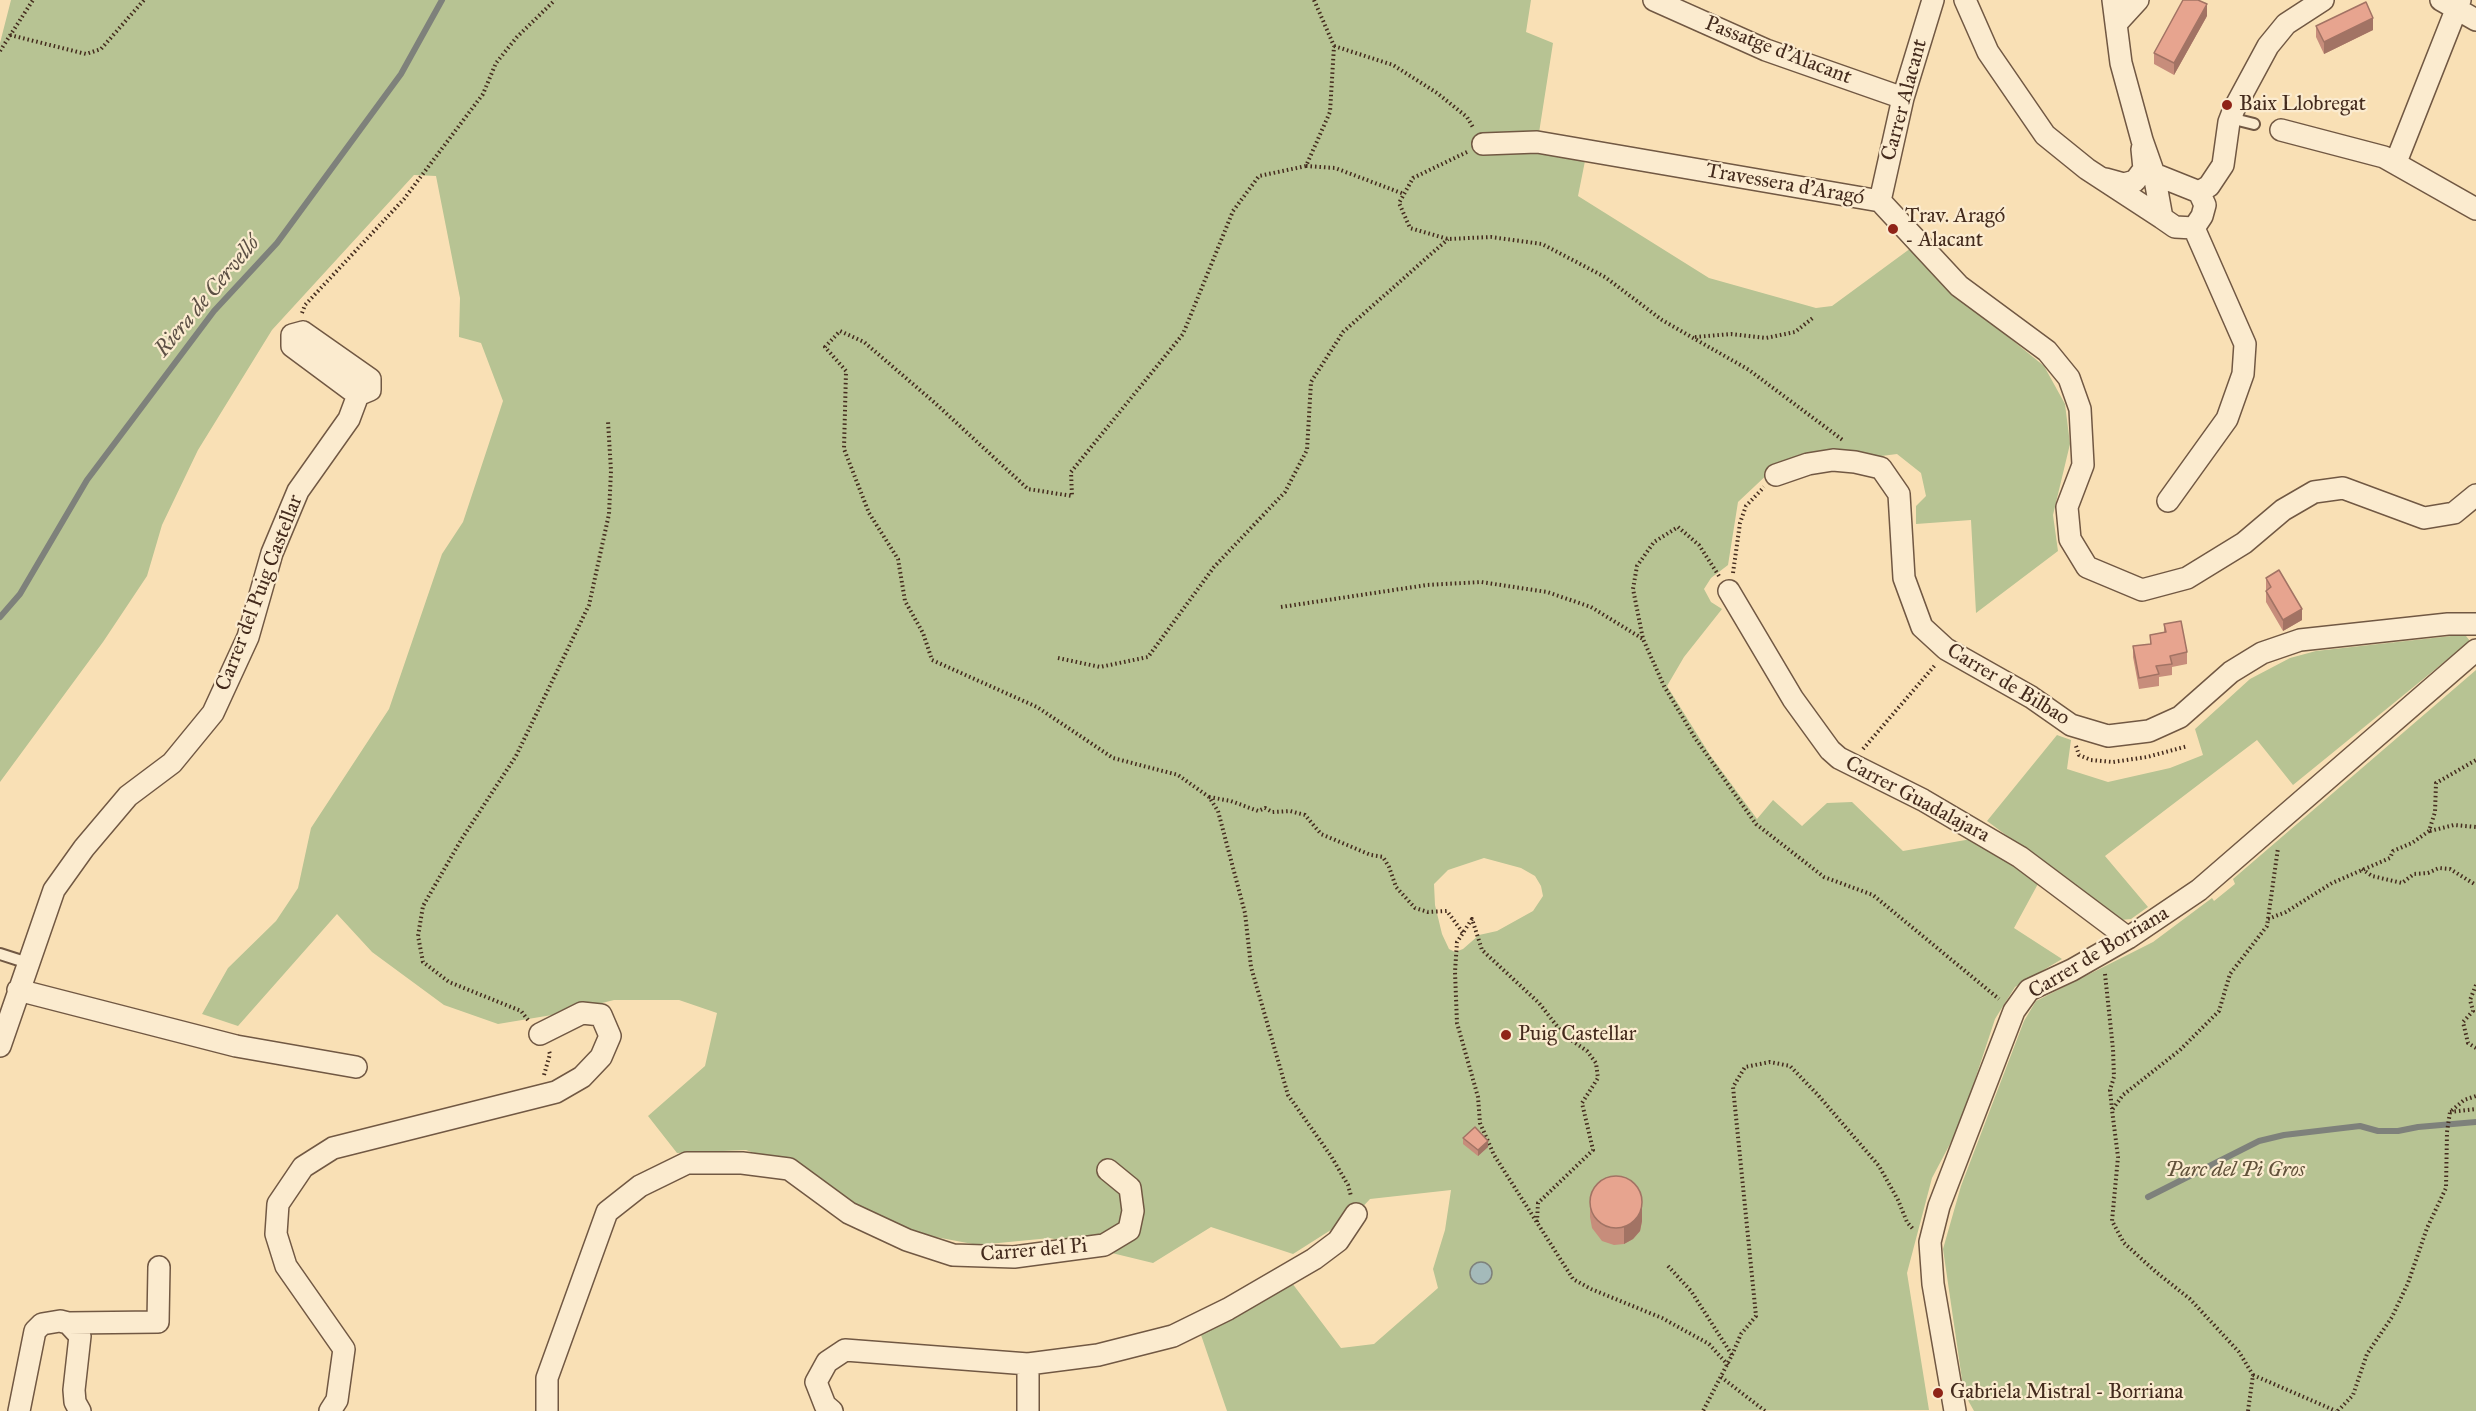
<!DOCTYPE html>
<html>
<head>
<meta charset="utf-8">
<style>
	body { margin:0 }
	canvas { display:block; background:#f9e0b5 }
</style>
</head>
<body>
<canvas width="2476" height="1411"></canvas>
<script>
const context = document.querySelector('canvas').getContext('2d');
context.lineJoin = 'round';
function paint(path, color) { context.fillStyle = color; context.fill(path, 'evenodd'); }
const poly = rows => new Path2D(rows.map(r => 'M' + r).join(''));
function stroke(path, color, width, dash) { context.strokeStyle = color; context.lineWidth = width; context.lineCap = dash ? 'butt' : 'round'; context.setLineDash(dash || []); context.stroke(path); }
function write(font, color, halo, rows, align = 'center') {
  context.font = font + ' "IM FELL Great Primer",serif'; context.lineWidth = 4.5; context.setLineDash([]); context.textBaseline = 'middle'; context.strokeStyle = halo; context.fillStyle = color; for (const [text, x, y, turn = 0] of rows) {
    context.save(); context.translate(x, y); context.rotate((+turn || 0) * Math.PI / 180); context.textAlign = isNaN(turn) ? turn : align; if (halo) context.strokeText(text, 0, 0); context.fillText(text, 0, 0); context.restore();
  }
}
paint(poly([
	[11,0,1531,0,1526,32,1553,43,1536,152,1585,161,1578,196,1709,278,1816,308,1832,306,1911,248,1979,313,2044,366,2065,404,2070,444,2053,515,2058,551,1976,613,1971,520,1916,524,1916,506,1926,496,1921,473,1897,454,1772,470,1738,502,1728,565,1711,578,1704,589,1711,602,1722,609,1684,657,1667,686,1710,755,1757,819,1773,800,1802,826,1827,803,1852,802,1903,851,1977,838,2039,882,2014,928,2062,959,2015,987,1995,1019,1960,1125,1932,1178,1907,1273,1929,1410,1227,1411,1200,1332,1292,1283,1341,1348,1374,1344,1438,1288,1433,1269,1445,1230,1451,1190,1370,1199,1356,1214,1293,1254,1211,1227,1153,1263,1050,1238,978,1245,925,1235,870,1213,804,1172,746,1150,677,1153,648,1116,705,1066,717,1013,679,1000,614,1000,558,1014,498,1024,444,1005,372,952,337,914,238,1026,202,1014,228,968,276,921,298,888,311,828,389,709,442,554,463,522,503,401,481,343,459,337,460,298,436,176,414,175,272,330,198,450,162,525,147,576,103,642,0,782,0,43],
	[1484,858,1521,868,1535,876,1541,886,1543,896,1533,911,1497,931,1479,935,1463,949,1455,952,1449,949,1442,934,1435,905,1434,884,1448,870],
	[2460,635,2466,636,2470,641,2293,785,2257,740,2105,856,2148,907,2131,919,2121,920,1987,821,2057,735,2071,740,2067,769,2108,782,2170,768,2203,755,2195,729,2250,679,2290,658,2316,651],
	[2476,670,2476,1411,1974,1411,1964,1393,1943,1249,1961,1186,2024,1021,2036,1001,2153,942,2212,898,2214,901,2235,884,2233,879]
]), '#b7c393');
const water = poly([
	'1470 1273a11 11 0 1 1 22 0a11 11 0 1 1-22 0Z'
]);
paint(water, '#a4baba');
stroke(water, '#7e817b', 1.5);
stroke(poly([
	[0,617,20,594,87,480,214,311,277,243,401,74,442,0],
	[2148,1197,2259,1141,2284,1135,2360,1126,2378,1131,2398,1131,2418,1127,2476,1122]
]), '#7e817b', 6);
const lane = poly([
	[2230,118,2254,124],
	[0,954,28,963]
]);
const street = poly([
	[1654,0,1766,50,1903,98],
	[1965,0,1988,52,2045,135,2087,169,2162,218],
	[2113,0,2121,63,2142,140,2154,174],
	[2441,0,2476,20],
	[2116,24,2138,0],
	[2281,130,2384,157,2476,209],
	[1483,144,1537,142,1880,201,1959,286,2047,351,2069,378,2080,409,2083,465,2067,507,2070,539,2087,567,2142,590,2187,578,2244,543,2283,510,2314,492,2343,488,2424,518,2454,513,2476,495],
	[2396,162,2460,0],
	[2154,174,2199,192,2205,205,2202,216,2194,228,2175,227,2162,218,2154,174],
	[2106,179,2124,184,2135,181,2144,169,2142,149],
	[2199,192,2209,186,2223,165,2229,122,2234,109,2268,46,2286,24,2323,0],
	[1880,201,1903,98,1933,0],
	[303,332,370,379,370,390,358,395,292,346,292,335,303,332],
	[1776,475,1808,464,1833,460,1855,462,1881,468,1899,494,1904,578,1922,627,1946,649,2031,697,2071,725,2108,736,2149,731,2180,717,2231,672,2262,653,2300,640,2448,624,2476,624],
	[2168,501,2227,419,2243,374,2245,344,2194,228],
	[1729,591,1793,699,1830,750,1839,758,1923,800,2020,857,2128,938],
	[18,990,236,1046,356,1067],
	[0,1046,54,890,84,848,128,796,172,763,213,713,248,637,272,553,298,491,349,419,358,395],
	[68,1323,158,1322,159,1267],
	[19,1411,35,1331,42,1324,60,1321,68,1323,80,1336,74,1390,75,1402,80,1411],
	[330,1411,337,1400,344,1349,286,1266,276,1234,278,1204,303,1167,333,1148,556,1092,582,1077,601,1057,610,1036,601,1015,582,1013,540,1034],
	[547,1411,547,1378,607,1212,640,1186,687,1163,742,1163,789,1169,849,1213,907,1240,953,1255,1014,1257,1104,1245,1129,1230,1133,1211,1130,1188,1108,1170],
	[832,1411,825,1405,816,1382,827,1362,845,1350,1028,1364,1098,1355,1173,1336,1228,1309,1314,1259,1338,1241,1356,1214],
	[1028,1411,1028,1364],
	[1955,1411,1933,1284,1930,1242,1939,1206,2014,1011,2029,990,2072,970,2128,938,2199,890,2476,650]
]);
stroke(lane, '#715843', 14);
stroke(street, '#715843', 24);
stroke(poly([
	[1314,0,1334,46,1330,112,1306,166,1259,176,1233,211,1183,334,1071,472,1072,496,1028,489,935,403,864,342,840,331,825,347,846,371,844,449,869,513,898,559,905,601,923,633,932,660,1037,707,1113,758,1178,775,1209,797,1218,811,1245,913,1251,967,1288,1095,1331,1156,1348,1185,1351,1196],
	[10,35,86,54,101,49,144,0],
	[1334,46,1393,65,1437,93,1467,117,1474,129],
	[0,51,33,0],
	[1467,152,1413,178,1399,203,1410,228,1448,239,1491,237,1542,244,1605,277,1662,320,1749,370,1844,441],
	[1306,166,1335,168,1404,194],
	[302,313,305,305,404,199,483,94,496,63,517,37,555,0],
	[1695,337,1731,334,1766,338,1795,332,1814,317],
	[1733,573,1740,523,1746,506,1764,487],
	[1719,576,1699,545,1678,527,1654,542,1637,566,1633,589,1643,639,1664,686,1695,738,1756,824,1824,877,1873,895,1999,999],
	[1281,607,1427,585,1481,582,1547,592,1591,607,1643,639],
	[1058,658,1100,667,1148,657,1214,567,1285,492,1307,450,1311,382,1343,332,1448,239],
	[2076,746,2079,755,2091,760,2113,762,2147,757,2188,746],
	[1863,749,1936,664],
	[1209,797,1231,801,1258,811,1265,808,1272,812,1290,811,1305,815,1321,834,1371,855,1383,857,1389,867,1396,887,1415,908,1428,912,1447,911,1463,933],
	[2430,831,2454,825,2476,827],
	[2362,869,2372,876,2402,883,2414,874,2428,873,2439,868,2450,869,2476,885],
	[2268,919,2286,912,2332,883,2390,858,2393,851,2412,843,2429,831,2435,812,2436,783,2476,760],
	[2105,974,2113,1049,2114,1077,2110,1090,2112,1109],
	[2476,985,2470,1000,2473,1011,2463,1022,2468,1043,2476,1048],
	[528,1020,521,1011,449,982,423,962,418,936,423,906,461,840,516,756,589,605,609,514,611,471,608,421],
	[544,1075,550,1054,549,1051],
	[2450,1112,2476,1109],
	[1537,1222,1538,1203,1593,1150,1582,1103,1598,1078,1596,1063,1587,1051,1564,1035,1539,1003,1482,950,1472,919,1457,942,1455,972,1457,1023,1478,1097,1480,1123,1494,1155,1573,1279,1591,1289,1662,1318,1709,1344,1728,1365],
	[1668,1266,1691,1291,1732,1355,1703,1411],
	[1732,1355,1741,1334,1756,1316,1733,1087,1745,1067,1770,1062,1790,1066,1818,1095,1879,1166,1898,1200,1907,1222,1913,1229],
	[2253,1375,2336,1411],
	[1721,1377,1765,1411],
	[2248,1411,2253,1375,2239,1352,2190,1299,2156,1272,2124,1243,2112,1221,2118,1157,2112,1110,2123,1095,2180,1050,2219,1011,2230,974,2267,926,2278,848],
	[2338,1411,2353,1395,2367,1354,2392,1317,2408,1283,2427,1228,2446,1188,2447,1132,2450,1112,2464,1100,2476,1096]
]), '#442b1d', 4, [1.5, 3]);
stroke(lane, '#fbebcf', 10);
stroke(street, '#fbebcf', 21);
paint(poly([
	[2207,16,2174,75,2154,64,2154,53],
	[2316,26,2373,30,2324,54,2316,37],
	[2266,578,2302,620,2283,631,2266,602],
	[2164,624,2187,652,2187,664,2172,667,2172,675,2159,677,2159,686,2139,689,2133,657,2133,646,2150,644,2150,635,2164,632],
	[1463,1138,1488,1147,1478,1156,1463,1144],
	[1590,1200,1642,1221,1640,1231,1633,1239,1624,1244,1614,1245,1602,1241,1592,1228,1590,1217]
]), '#c78d7b');
paint(poly([
	[2207,4,2207,16,2174,75,2174,63],
	[2373,18,2373,30,2324,54,2324,42],
	[2302,609,2302,620,2283,631,2283,620],
	[1488,1141,1488,1147,1478,1156,1478,1150],
	[1642,1204,1642,1221,1640,1231,1633,1239,1624,1244,1624,1227]
]), '#a27364');
const building = poly([
	[2183,0,2198,0,2207,4,2174,63,2154,53,2183,0],
	[2366,2,2373,18,2324,42,2316,26,2366,2],
	[2279,570,2302,609,2283,620,2266,591,2271,587,2266,578,2279,570],
	[2181,621,2187,652,2170,656,2172,664,2156,666,2159,674,2139,678,2133,646,2151,644,2150,635,2166,632,2164,624,2181,621],
	[1475,1127,1488,1141,1478,1150,1463,1138,1475,1127],
	'1590 1202a26 26 0 1 1 52 0a26 26 0 1 1-52 0Z'
]);
paint(building, '#e7a48f');
stroke(building, '#a27364', 1.5);
for (const [x, y, r, color] of [
	[2227,105,6,"#8f2418"],
	[1893,229,6,"#8f2418"],
	[1506,1035,6,"#8f2418"],
	[1938,1393,6,"#8f2418"]
]) { const dot = new Path2D(); dot.arc(x, y, r, 0, 2 * Math.PI); context.fillStyle = color; context.fill(dot); stroke(dot, '#fbebcf', 2); }
write('21px', '#442b1d', '#fbebcf', [
	["Passatge d'Alacant",1778,51,21],
	["Carrer Alacant",1905,100,-75],
	["Travessera d'Aragó",1785,185,10],
	["Carrer del Puig Castellar",260,593,-69],
	["Carrer de Bilbao",2008,685,31],
	["Carrer Guadalajara",1917,800,28],
	["Carrer de Borriana",2099,953,-31],
	["Carrer del Pi",1034,1251,-5]
]);
write('21px', '#442b1d', '#fbebcf', [
	["Baix Llobregat",2239,105],
	["Trav. Aragó",1905,217],
	["- Alacant",1905,241],
	["Puig Castellar",1518,1035],
	["Gabriela Mistral - Borriana",1950,1393]
], 'left');
write('italic 21px', '#61513a', '#fbebcf', [
	["Parc del Pi Gros",2235,1171]
]);
write('italic 22px', '#5c4f44', '#fbebcf', [
	["Riera de Cervelló",208,297,-50]
]);
</script>
</body>
</html>
